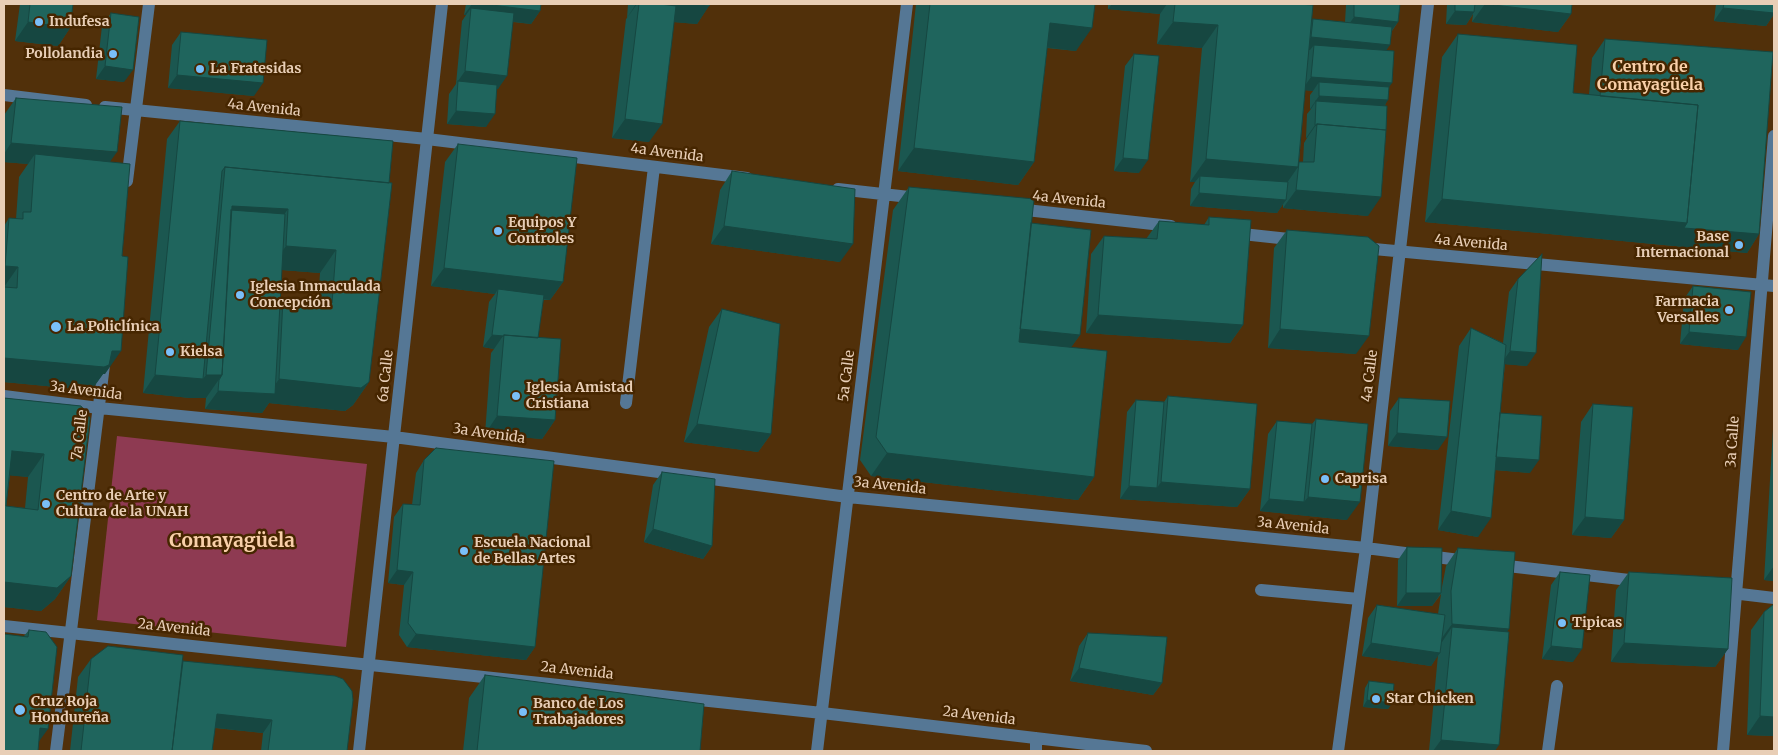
<!DOCTYPE html>
<html>
<head>
<meta charset="utf-8">
<style>
	body { margin:0 }
	#map { position:relative; width:1778px; height:755px; overflow:hidden; background:#51300a; font-family:Merriweather,serif }
	canvas { display:block }
	.frame { position:absolute; inset:0; border:5px solid #e8ceb6; pointer-events:none }
</style>
</head>
<body>
<div id="map">
<canvas width="1778" height="755"></canvas>
<div class="frame"></div>
</div>
<script>
const context = document.querySelector('canvas').getContext('2d');
context.lineJoin = 'round';
function paint(path, color) { context.fillStyle = color; context.fill(path, 'evenodd'); }
const poly = rows => new Path2D(rows.map(r => 'M' + r).join(''));
function stroke(path, color, width, dash) { context.strokeStyle = color; context.lineWidth = width; context.lineCap = dash ? 'butt' : 'round'; context.setLineDash(dash || []); context.stroke(path); }
function write(font, color, halo, rows, align = 'center') {
  context.font = font + ' Merriweather,serif'; context.lineWidth = 5; context.setLineDash([]); context.textBaseline = 'middle'; context.strokeStyle = halo; context.fillStyle = color; for (const [text, x, y, turn = 0] of rows) {
    context.save(); context.translate(x, y); context.rotate((+turn || 0) * Math.PI / 180); context.textAlign = isNaN(turn) ? turn : align; if (halo) context.strokeText(text, 0, 0); context.fillText(text, 0, 0); context.restore();
  }
}
paint(poly([
	[117,436,367,464,346,647,97,620]
]), '#8e3a52');
stroke(poly([
	[4,95,86,105],
	[105,107,427,139,747,178],
	[127,181,149,4],
	[838,189,918,198],
	[1017,209,1171,226],
	[1233,233,1298,240],
	[1363,248,1774,286],
	[4,396,99,408,394,437,848,497,1366,548,1467,561],
	[626,403,654,167],
	[1499,565,1638,581],
	[1261,590,1359,599],
	[1715,591,1774,598],
	[4,626,822,713,1146,751],
	[56,751,105,357],
	[359,751,442,4],
	[817,751,907,4],
	[1036,751,1036,738],
	[1338,751,1366,548,1428,4],
	[1548,751,1557,686],
	[1723,751,1774,136]
]), '#557795', 12);
paint(poly([
	[20,4,73,4,70,28,58,46,15,41],
	[466,4,541,4,540,11,531,24,513,22,498,89,497,89,486,127,447,124,449,94,456,84,462,21,466,15,464,15],
	[628,4,710,4,697,24,674,22,649,142,612,138,626,19,627,18],
	[916,4,1095,4,1076,51,1047,48,1034,162,1018,185,898,171],
	[1108,4,1297,4,1311,21,1313,19,1345,22,1346,5,1336,4,1400,4,1398,22,1392,31,1386,51,1389,87,1385,106,1368,216,1283,208,1283,204,1277,213,1190,206,1191,189,1195,182,1190,182,1202,48,1157,44,1160,14,1108,9],
	[1305,90,1313,91,1310,95,1310,109,1311,109,1307,114,1306,138,1307,138,1304,143,1303,162,1299,162],
	[1447,4,1572,4,1571,14,1558,32,1472,22,1473,14,1466,25,1446,24],
	[1716,4,1774,4,1774,14,1766,26,1714,21],
	[111,13,124,82,96,79,102,26],
	[181,32,254,96,168,88,172,45],
	[1458,34,1573,93,1589,95,1592,58,1605,39,1759,234,1747,253,1425,222,1442,57],
	[1134,54,1139,173,1114,171,1125,66],
	[16,98,110,162,105,374,103,374,93,388,88,390,4,382,4,226,9,218,16,219,19,177,28,164,4,162,4,115],
	[180,121,393,141,369,382,353,405,345,411,269,403,262,413,205,409,206,398,190,398,143,393,167,139],
	[282,270,320,273,318,302,283,299,280,304],
	[458,144,563,282,550,300,543,300,538,338,555,420,542,439,485,434,491,353,494,349,483,347,489,302,495,294,431,286,445,162],
	[732,171,840,262,711,244,720,190],
	[909,187,1031,223,1080,335,1071,347,1094,477,1078,500,871,476,860,460,893,210],
	[1209,217,1243,325,1230,343,1086,333,1091,254,1104,236,1146,239,1159,221,1204,225],
	[1287,230,1356,354,1268,348,1274,248],
	[1518,279,1527,366,1505,364,1500,413,1530,473,1495,470,1478,537,1438,530,1459,346,1471,328,1503,343,1509,292],
	[1693,286,1738,350,1680,344,1684,299],
	[722,309,771,434,758,452,684,442,709,327],
	[1168,396,1250,489,1237,507,1120,499,1127,412,1136,400,1164,402],
	[4,398,81,406,71,576,55,599,41,611,4,607],
	[10,475,28,477,25,508,6,506],
	[1399,398,1438,450,1388,446,1390,411],
	[1593,404,1624,520,1611,538,1572,535,1581,422],
	[1774,413,1774,581,1764,580],
	[1316,419,1347,520,1260,511,1268,434,1277,421,1312,424],
	[424,460,535,647,526,660,407,647,399,635,404,585,388,583,394,517,403,504,412,505,416,473],
	[662,472,712,546,703,559,644,542,653,485],
	[1407,547,1441,592,1446,566,1458,548,1506,632,1495,751,1429,751,1438,655,1431,666,1362,656,1368,618,1377,605,1438,614,1441,594,1432,606,1397,606,1398,560],
	[1560,572,1573,662,1542,659,1551,585],
	[1629,572,1728,649,1715,667,1611,662,1616,590],
	[1774,604,1774,736,1747,735,1751,630,1764,612],
	[29,630,39,742,24,636],
	[1088,633,1162,683,1153,695,1070,681,1079,646],
	[91,659,183,661,347,751,261,751,263,733,215,728,212,751,70,751,78,677],
	[485,675,700,751,463,751,469,698],
	[1369,681,1392,703,1388,709,1363,707,1365,688]
]), '#1b5750');
paint(poly([
	[472,4,484,4,540,11,531,24,470,16,471,8,466,15,464,15],
	[636,4,637,4,627,18],
	[639,4,687,4,709,6,697,24,637,19],
	[1112,4,1167,4,1160,14,1108,9],
	[1485,4,1571,14,1558,32,1472,22],
	[1723,8,1774,13,1774,14,1766,26,1714,21],
	[1455,11,1474,12,1466,25,1446,24],
	[1354,17,1398,22,1389,34,1345,30],
	[28,22,70,28,58,46,15,41],
	[1173,22,1218,25,1202,48,1157,44],
	[1050,23,1092,28,1076,51,1034,46],
	[1311,37,1390,45,1381,58,1314,45,1310,50,1302,49],
	[105,66,133,70,124,82,96,79],
	[465,71,507,76,498,89,458,84,458,81,456,84],
	[177,75,263,83,254,96,168,88],
	[1311,77,1392,83,1383,96,1319,82,1313,91,1302,90],
	[1319,96,1388,100,1380,113,1316,101,1311,109,1310,109],
	[456,111,495,114,486,127,447,124],
	[625,119,662,124,649,142,612,138],
	[1315,125,1316,125,1307,138,1306,138],
	[11,143,117,152,104,170,35,154,28,164,4,162,4,154],
	[914,148,1034,162,1018,185,898,171],
	[1123,158,1148,160,1139,173,1114,171],
	[1206,159,1298,167,1282,190,1200,176,1195,182,1190,182],
	[1296,190,1381,197,1368,216,1283,208],
	[1199,193,1286,200,1277,213,1190,206],
	[1442,199,1687,223,1759,234,1747,253,1425,222],
	[232,206,288,209,272,232,227,229],
	[724,226,853,244,840,262,711,244],
	[286,246,336,250,320,273,270,269],
	[5,266,18,267,4,287,4,268],
	[444,268,563,282,550,300,498,294,498,289,495,294,431,286],
	[1098,315,1243,325,1230,343,1086,333],
	[1018,329,1080,335,1067,353,1005,347],
	[1280,329,1369,336,1356,354,1268,348],
	[1689,332,1746,337,1738,350,1680,344],
	[492,335,503,336,494,349,483,347],
	[112,351,121,351,105,374,103,374,93,388,88,390,4,382,4,358],
	[1510,351,1536,353,1527,366,1501,364],
	[155,375,203,379,206,375,222,375,206,398,190,398,143,393],
	[279,379,369,382,353,405,345,411,269,403,262,413,205,409,218,391,269,394],
	[497,416,555,420,542,439,485,434],
	[697,424,771,434,758,452,684,442],
	[1397,433,1447,437,1438,450,1388,446],
	[12,451,44,454,28,477,4,475],
	[887,453,1094,477,1078,500,871,476],
	[1493,456,1539,460,1530,473,1484,469],
	[1161,482,1250,489,1237,507,1120,499,1129,486,1157,488],
	[1308,497,1360,502,1347,520,1260,511,1269,499,1304,502],
	[1451,511,1491,518,1478,537,1438,530],
	[1585,517,1624,520,1611,538,1572,535],
	[653,529,712,546,703,559,644,542],
	[1774,566,1774,581,1764,580],
	[397,570,413,572,404,585,388,583],
	[71,576,55,599,41,611,4,607,4,582],
	[1406,593,1441,593,1432,606,1397,606],
	[1452,624,1509,629,1496,647,1452,627,1442,642,1439,642],
	[416,634,535,647,526,660,407,647],
	[1371,643,1440,653,1431,666,1362,656],
	[1624,643,1728,649,1715,667,1611,662],
	[1551,646,1582,649,1573,662,1542,659],
	[1079,668,1162,683,1153,695,1070,681],
	[1367,700,1392,703,1388,709,1363,707],
	[217,714,272,720,263,733,208,727],
	[1760,716,1774,717,1774,736,1747,735],
	[40,728,48,729,32,751],
	[1441,740,1499,745,1495,751,1433,751]
]), '#164741');
const building = poly([
	[30,4,73,4,70,28,28,22,30,4],
	[484,4,541,4,540,11,484,4],
	[639,4,660,4,676,6,662,124,625,119,639,4],
	[687,4,710,4,709,6,687,4],
	[930,4,1095,4,1092,28,1050,23,1034,162,914,148,930,4],
	[1175,4,1297,4,1313,5,1298,167,1206,159,1218,25,1173,22,1175,4],
	[1354,4,1400,4,1398,22,1354,17,1354,4],
	[1455,4,1475,4,1474,12,1455,11,1455,4],
	[1485,4,1572,4,1571,14,1485,4],
	[1724,4,1774,4,1774,13,1723,8,1724,4],
	[471,8,514,13,507,76,465,71,471,8],
	[111,13,139,17,133,70,105,66,111,13],
	[1313,19,1392,27,1390,45,1311,37,1313,19],
	[181,32,267,40,263,83,177,75,181,32],
	[1458,34,1577,45,1573,93,1698,105,1687,223,1442,199,1458,34],
	[1605,39,1773,52,1759,234,1684,228,1687,223,1698,105,1600,96,1605,39],
	[1314,45,1394,51,1392,83,1311,77,1314,45],
	[1134,54,1159,56,1148,160,1123,158,1134,54],
	[458,81,497,85,495,114,456,111,458,81],
	[1319,82,1389,87,1388,100,1319,96,1319,82],
	[16,98,122,107,117,152,11,143,16,98],
	[1316,101,1387,106,1386,130,1317,124,1317,125,1315,125,1316,101],
	[180,121,393,141,389,183,225,167,222,171,203,379,155,375,180,121],
	[1317,124,1386,130,1381,197,1296,190,1299,162,1314,162,1317,124],
	[458,144,577,158,563,282,444,268,458,144],
	[35,154,130,164,122,256,128,257,121,351,112,351,109,365,104,367,4,358,4,287,17,288,18,267,5,266,9,218,23,219,23,212,31,212,35,154],
	[225,167,392,183,369,382,361,388,279,379,283,299,332,303,336,250,286,246,288,209,232,206,222,375,206,375,225,167],
	[732,171,855,189,853,244,724,226,732,171],
	[1200,176,1288,182,1286,200,1199,193,1200,176],
	[909,187,1034,199,1019,342,1107,351,1094,477,887,453,876,437,909,187],
	[231,210,285,214,275,394,218,391,219,380,222,375,231,210],
	[1209,217,1251,220,1243,325,1098,315,1104,236,1157,239,1159,221,1209,225,1209,217],
	[1031,223,1091,230,1080,335,1020,329,1031,223],
	[1287,230,1368,237,1379,246,1369,336,1280,329,1287,230],
	[1542,254,1536,353,1510,351,1518,279,1542,254],
	[1693,286,1751,292,1746,337,1689,332,1693,286],
	[498,289,544,295,538,338,504,335,504,336,492,335,498,289],
	[722,309,780,324,771,434,697,424,722,309],
	[1471,328,1506,345,1491,518,1451,511,1471,328],
	[504,335,561,339,555,420,497,416,504,335],
	[1168,396,1257,404,1250,489,1161,482,1168,396],
	[4,398,81,406,90,418,71,576,57,588,4,582,4,398],
	[12,451,44,454,38,510,6,506,12,451],
	[1399,398,1450,401,1447,437,1397,433,1399,398],
	[1136,400,1164,402,1157,488,1129,486,1136,400],
	[1593,404,1633,407,1624,520,1585,517,1593,404],
	[1500,413,1542,416,1539,460,1496,457,1500,413],
	[1316,419,1368,424,1360,502,1308,497,1316,419],
	[1277,421,1312,424,1304,502,1269,499,1277,421],
	[436,448,554,461,535,647,416,634,408,623,413,572,397,570,403,504,420,505,424,460,436,448],
	[662,472,715,479,712,546,653,529,662,472],
	[1407,547,1442,548,1441,593,1406,593,1407,547],
	[1458,548,1515,552,1509,629,1452,624,1451,591,1458,548],
	[1560,572,1590,575,1582,649,1551,646,1560,572],
	[1629,572,1732,578,1728,649,1624,643,1629,572],
	[1774,604,1774,717,1760,716,1764,612,1774,604],
	[1377,605,1445,615,1440,653,1371,643,1377,605],
	[1452,627,1509,632,1499,745,1441,740,1452,627],
	[29,630,46,632,57,647,48,729,40,728,38,751,4,751,4,634,28,637,29,630],
	[1088,633,1167,637,1162,683,1079,668,1088,633],
	[108,646,183,655,172,751,81,751,91,659,108,646],
	[183,661,335,676,343,679,352,691,353,700,347,751,268,751,272,720,217,714,212,751,172,751,183,661],
	[485,675,704,704,700,751,477,751,485,675],
	[1369,681,1394,684,1392,703,1367,700,1369,681]
]);
paint(building, '#1f655d');
stroke(building, '#164741', 1);
for (const [x, y, r, color] of [
	[39,22,5,"#7abff8"],
	[113,54,5,"#7abff8"],
	[200,69,5,"#7abff8"],
	[498,231,5,"#7abff8"],
	[1739,245,5,"#7abff8"],
	[240,295,5,"#7abff8"],
	[1729,310,5,"#7abff8"],
	[56,327,6,"#7abff8"],
	[170,352,5,"#7abff8"],
	[516,396,5,"#7abff8"],
	[1325,479,5,"#7abff8"],
	[46,504,5,"#7abff8"],
	[464,551,5,"#7abff8"],
	[1562,623,5,"#7abff8"],
	[1376,699,5,"#7abff8"],
	[20,710,6,"#7abff8"],
	[523,712,5,"#7abff8"]
]) { const dot = new Path2D(); dot.arc(x, y, r, 0, 2 * Math.PI); context.fillStyle = color; context.fill(dot); stroke(dot, '#462600', 2); }
write('bold 14px', '#e8ceb6', '#462600', [
	["Indufesa",49,22],
	["Pollolandia",103,54,"right"],
	["La Fratesidas",210,69],
	["Equipos Y",508,223],
	["Controles",508,239],
	["Base",1729,237,"right"],
	["Internacional",1729,253,"right"],
	["Iglesia Inmaculada",250,287],
	["Concepción",250,303],
	["Farmacia",1719,302,"right"],
	["Versalles",1719,318,"right"],
	["La Policlínica",67,327],
	["Kielsa",180,352],
	["Iglesia Amistad",526,388],
	["Cristiana",526,404],
	["Caprisa",1335,479],
	["Centro de Arte y",56,496],
	["Cultura de la UNAH",56,512],
	["Escuela Nacional",474,543],
	["de Bellas Artes",474,559],
	["Tipicas",1572,623],
	["Star Chicken",1386,699],
	["Cruz Roja",31,702],
	["Hondureña",31,718],
	["Banco de Los",533,704],
	["Trabajadores",533,720]
], 'left');
write('14px', '#e8ceb6', '#462600', [
	["4a Avenida",264,108,6],
	["4a Avenida",667,153,7],
	["4a Avenida",1069,200,6],
	["4a Avenida",1471,243,5],
	["6a Calle",386,376,-84],
	["5a Calle",847,376,-83],
	["4a Calle",1370,376,-83],
	["3a Avenida",86,391,7],
	["3a Avenida",489,434,8],
	["7a Calle",80,435,-83],
	["3a Calle",1733,442,-86],
	["3a Avenida",890,486,6],
	["3a Avenida",1293,526,6],
	["2a Avenida",174,628,6],
	["2a Avenida",577,671,6],
	["2a Avenida",979,716,7]
]);
write('bold 16px', '#f9d0a9', '#462600', [
	["Centro de",1650,67],
	["Comayagüela",1650,85]
]);
write('bold 19px', '#f9d0a9', '#462600', [
	["Comayagüela",232,542]
]);
</script>
</body>
</html>
